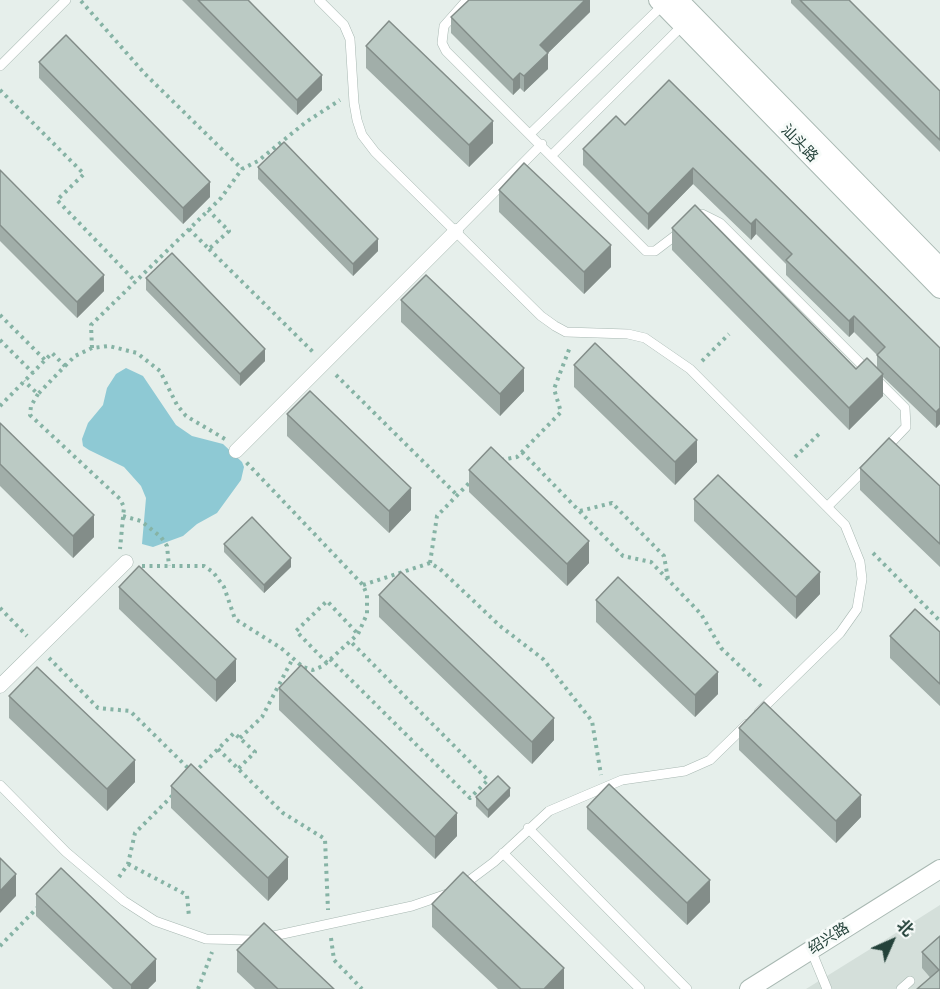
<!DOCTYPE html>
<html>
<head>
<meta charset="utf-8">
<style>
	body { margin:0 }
	#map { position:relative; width:940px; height:989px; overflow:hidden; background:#e6efeb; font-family:"DM Sans","Noto Sans SC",sans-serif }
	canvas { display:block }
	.north { position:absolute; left:862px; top:911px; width:60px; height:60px; -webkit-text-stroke:4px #f7fbf9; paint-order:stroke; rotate:45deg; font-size:16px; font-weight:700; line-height:24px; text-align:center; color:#24423a }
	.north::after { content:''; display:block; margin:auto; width:21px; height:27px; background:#24423a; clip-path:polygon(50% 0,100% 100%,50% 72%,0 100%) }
</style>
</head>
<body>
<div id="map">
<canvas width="940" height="989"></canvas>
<div class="north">北</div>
</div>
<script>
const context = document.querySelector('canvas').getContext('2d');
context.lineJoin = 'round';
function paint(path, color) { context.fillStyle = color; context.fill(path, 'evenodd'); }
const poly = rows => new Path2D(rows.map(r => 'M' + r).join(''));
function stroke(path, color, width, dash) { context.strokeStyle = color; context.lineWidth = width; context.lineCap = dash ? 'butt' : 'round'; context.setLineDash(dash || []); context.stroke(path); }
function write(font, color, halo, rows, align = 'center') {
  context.font = font + ' "DM Sans","Noto Sans SC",sans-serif'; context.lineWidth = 6; context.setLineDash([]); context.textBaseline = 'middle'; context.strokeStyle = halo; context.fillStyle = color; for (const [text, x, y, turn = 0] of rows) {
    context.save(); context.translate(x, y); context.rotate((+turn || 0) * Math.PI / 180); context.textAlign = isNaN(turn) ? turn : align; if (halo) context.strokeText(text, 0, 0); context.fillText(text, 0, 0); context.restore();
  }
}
paint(poly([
	[940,905,940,989,806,989,888,938]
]), '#d4dfda');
paint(poly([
	[126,368,143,376,176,425,192,436,223,444,242,462,244,467,241,480,217,513,197,524,183,536,153,547,142,544,146,498,141,486,124,467,89,450,83,446,82,439,88,423,103,405,107,388,116,374]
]), '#8ec9d4');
const service = poly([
	[319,0,344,25,350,39,354,103,357,120,362,135,375,152,541,316,555,326,566,332,628,334,645,338,690,369,845,525,860,562,862,579,857,609,840,633,759,712],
	[467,0,444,26,442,43,446,51,646,251,655,251,680,232],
	[0,66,66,0],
	[531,133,664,4],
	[552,155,685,23],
	[695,219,702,214,720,223,905,408,906,427,885,449],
	[456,231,542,144],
	[828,506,867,467],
	[0,785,66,852,124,901,155,921,206,939,254,940,278,935,412,906,447,894],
	[528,828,687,989],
	[503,853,640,989],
	[462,886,494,862,549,811,622,780,685,771,710,760,747,724],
	[811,950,827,989],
	[901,989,910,981]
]);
const pedestrian = poly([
	[236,451,456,231],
	[0,686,126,562]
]);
const minor = poly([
	[749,989,940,869]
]);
const tertiary = poly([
	[658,0,940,289],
	[679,0,940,267]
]);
stroke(service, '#a8b8b2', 10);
stroke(pedestrian, '#a8b8b2', 15);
stroke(minor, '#a8b8b2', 20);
stroke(tertiary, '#a8b8b2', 20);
stroke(poly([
	[81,1,145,74,242,169],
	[0,90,84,174,57,200,135,281],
	[189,229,209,249,229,231,208,210],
	[209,249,313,352],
	[0,315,45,360],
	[0,340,33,373],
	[92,348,91,325,221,198,242,169,258,161,306,122,340,100],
	[702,361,729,334],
	[65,366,75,356,92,348,109,346,137,353,160,371,177,405,186,416,225,439],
	[336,375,457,495],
	[38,394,31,406,30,415,120,499,124,507,120,549],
	[0,406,52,353,65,366,38,394,24,381],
	[522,452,623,556,651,562,701,614,721,648,764,689],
	[795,457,820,433],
	[501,460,517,457,561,412,554,389,570,347],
	[580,511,612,503,664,556,668,579],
	[123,516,141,521,161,537,167,546,169,566],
	[873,553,940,621],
	[430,563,437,516,471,481],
	[142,566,204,566,213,572,224,587,235,619,281,648,303,667,313,670,323,666,358,634,367,614,367,595,363,585,246,462],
	[363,585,430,563,440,569,500,626,543,659,592,721,601,775],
	[0,608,27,636],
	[49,658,98,708,130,711,191,771],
	[330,659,470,798,488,780,350,641],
	[327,663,296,631,327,601,358,634],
	[240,738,262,717,292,660],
	[218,749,283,813,325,839,328,910],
	[194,773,234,733,255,752,238,769],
	[128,864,187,895,189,917],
	[119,877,128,864,135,833,174,794],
	[331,938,334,960,362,989],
	[0,946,39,906],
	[198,989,212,952]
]), '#86b3a5', 4, [3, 4.5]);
stroke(service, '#fff', 9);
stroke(pedestrian, '#fff', 14);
stroke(minor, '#fff', 18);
stroke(tertiary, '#fff', 18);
paint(poly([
	[182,0,248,0,322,90,297,115],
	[590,0,590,12,548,53,548,69,524,92,520,88,513,95,451,33,451,17],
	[791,0,849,0,940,91,940,152,791,3],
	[366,46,493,143,469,167,366,68],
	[39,62,210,197,183,224,39,78],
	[669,80,940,348,940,424,936,428,883,377,883,396,849,430,672,250,672,228,856,369,877,367,877,355,854,332,849,337,786,275,786,264,756,234,751,240,693,184,648,230,583,165,583,149,625,125],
	[258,167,378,251,353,276,258,179],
	[0,170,104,291,77,318,0,241],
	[499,190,611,267,584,294,499,212],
	[146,278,265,361,240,386,146,290],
	[401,300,524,391,500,416,401,322],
	[574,365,697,462,675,485,574,387],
	[287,414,411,510,389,533,287,436],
	[0,423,94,537,73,558,0,486],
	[860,468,940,486,940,567,860,490],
	[469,470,589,563,567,586,469,492],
	[694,499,820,594,796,619,694,521],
	[224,544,291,567,264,593,224,552],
	[119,587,236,681,216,702,119,609],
	[379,595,554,740,532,764,379,617],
	[596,600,718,694,695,717,596,622],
	[940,632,940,706,890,658,890,636],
	[279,688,457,836,435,859,279,710],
	[9,696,135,782,107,811,9,718],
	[739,728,861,817,836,843,739,750],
	[171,786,288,879,268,901,171,808],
	[510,796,488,818,476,806,476,797],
	[587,807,710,902,687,925,587,829],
	[36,894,156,981,148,989,113,989,36,916],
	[432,904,564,989,498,989,432,927],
	[940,936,940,989,922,968,922,952],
	[237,950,334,989,255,989,237,972]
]), '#a1aea9');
paint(poly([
	[585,0,590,0,590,12,548,53,548,69,524,92,524,76,540,45],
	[520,73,520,88,513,95,513,80],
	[322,75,322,90,297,115,297,100],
	[493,121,493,143,469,167,469,145],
	[693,168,693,184,648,230,648,214],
	[210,182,210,197,183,224,183,208],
	[756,219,756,234,751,240,751,224],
	[378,239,378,251,353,276,353,264],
	[611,245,611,267,584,294,584,272],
	[104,275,104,291,77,318,77,302],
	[854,316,854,332,849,337,849,321],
	[265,349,265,361,240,386,240,374],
	[524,368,524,391,500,416,500,394],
	[883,374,883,396,849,430,849,408],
	[940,408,940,424,936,428,936,412],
	[697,440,697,462,675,485,675,462],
	[411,488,411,510,389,533,389,511],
	[94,515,94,537,73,558,73,536],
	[589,541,589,563,567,586,567,564],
	[291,558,291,567,264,593,264,585],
	[820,572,820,594,796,619,796,597],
	[236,659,236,681,216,702,216,680],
	[718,672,718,694,695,717,695,695],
	[554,718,554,740,532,764,532,742],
	[135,760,135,782,107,811,107,789],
	[510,788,510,796,488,818,488,810],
	[861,795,861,817,836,843,836,821],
	[457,813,457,836,435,859,435,837],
	[288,857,288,879,268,901,268,878],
	[16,874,16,896,0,913,0,891],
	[710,880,710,902,687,925,687,903],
	[156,959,156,981,148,989,131,989,131,985],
	[564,968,564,989,544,989]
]), '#838d89');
const building = poly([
	[198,0,248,0,322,75,297,100,198,0],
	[469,0,585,0,540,45,548,53,524,76,520,73,513,80,451,17,469,0],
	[800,0,849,0,940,91,940,140,800,0],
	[389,21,493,121,469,145,366,46,389,21],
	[66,35,210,182,183,208,39,62,66,35],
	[669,80,940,348,940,408,936,412,877,355,885,347,854,316,849,321,786,260,792,254,756,219,751,224,693,168,648,214,583,149,616,116,625,125,669,80],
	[284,142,378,239,353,264,258,167,284,142],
	[524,163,611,245,584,272,499,190,524,163],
	[0,170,104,275,77,302,0,225,0,170],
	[695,205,856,369,867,358,883,374,849,408,672,228,695,205],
	[172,253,265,349,240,374,146,278,172,253],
	[426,275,524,368,500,394,401,300,426,275],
	[595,343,697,440,675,462,574,365,595,343],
	[310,391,411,488,389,511,287,414,310,391],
	[0,423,94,515,73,536,0,464,0,423],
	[889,438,940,486,940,544,860,468,889,438],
	[491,447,589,541,567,564,469,470,491,447],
	[718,475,820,572,796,597,694,499,718,475],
	[252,517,291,558,264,585,224,544,252,517],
	[139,566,236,659,216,680,119,587,139,566],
	[401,572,554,718,532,742,379,595,401,572],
	[618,577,718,672,695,695,596,600,618,577],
	[915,609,940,632,940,684,890,636,915,609],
	[301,665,457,813,435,837,279,688,301,665],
	[37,667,135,760,107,789,9,696,37,667],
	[764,702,861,795,836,821,739,728,764,702],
	[191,764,288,857,268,878,171,786,191,764],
	[498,776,510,788,488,810,476,797,498,776],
	[609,784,710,880,687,903,587,807,609,784],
	[0,858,16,874,0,891,0,858],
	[61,868,156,959,131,985,36,894,61,868],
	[463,872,564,968,544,989,521,989,432,904,463,872],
	[264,923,334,989,278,989,237,950,264,923],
	[940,936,940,989,917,989,939,970,922,952,940,936]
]);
paint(building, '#bbcac4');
stroke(building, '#838d89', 1.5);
write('15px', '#24423a', '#f7fbf9', [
	["汕头路",799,144,46],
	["绍兴路",829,939,-32]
]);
</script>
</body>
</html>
